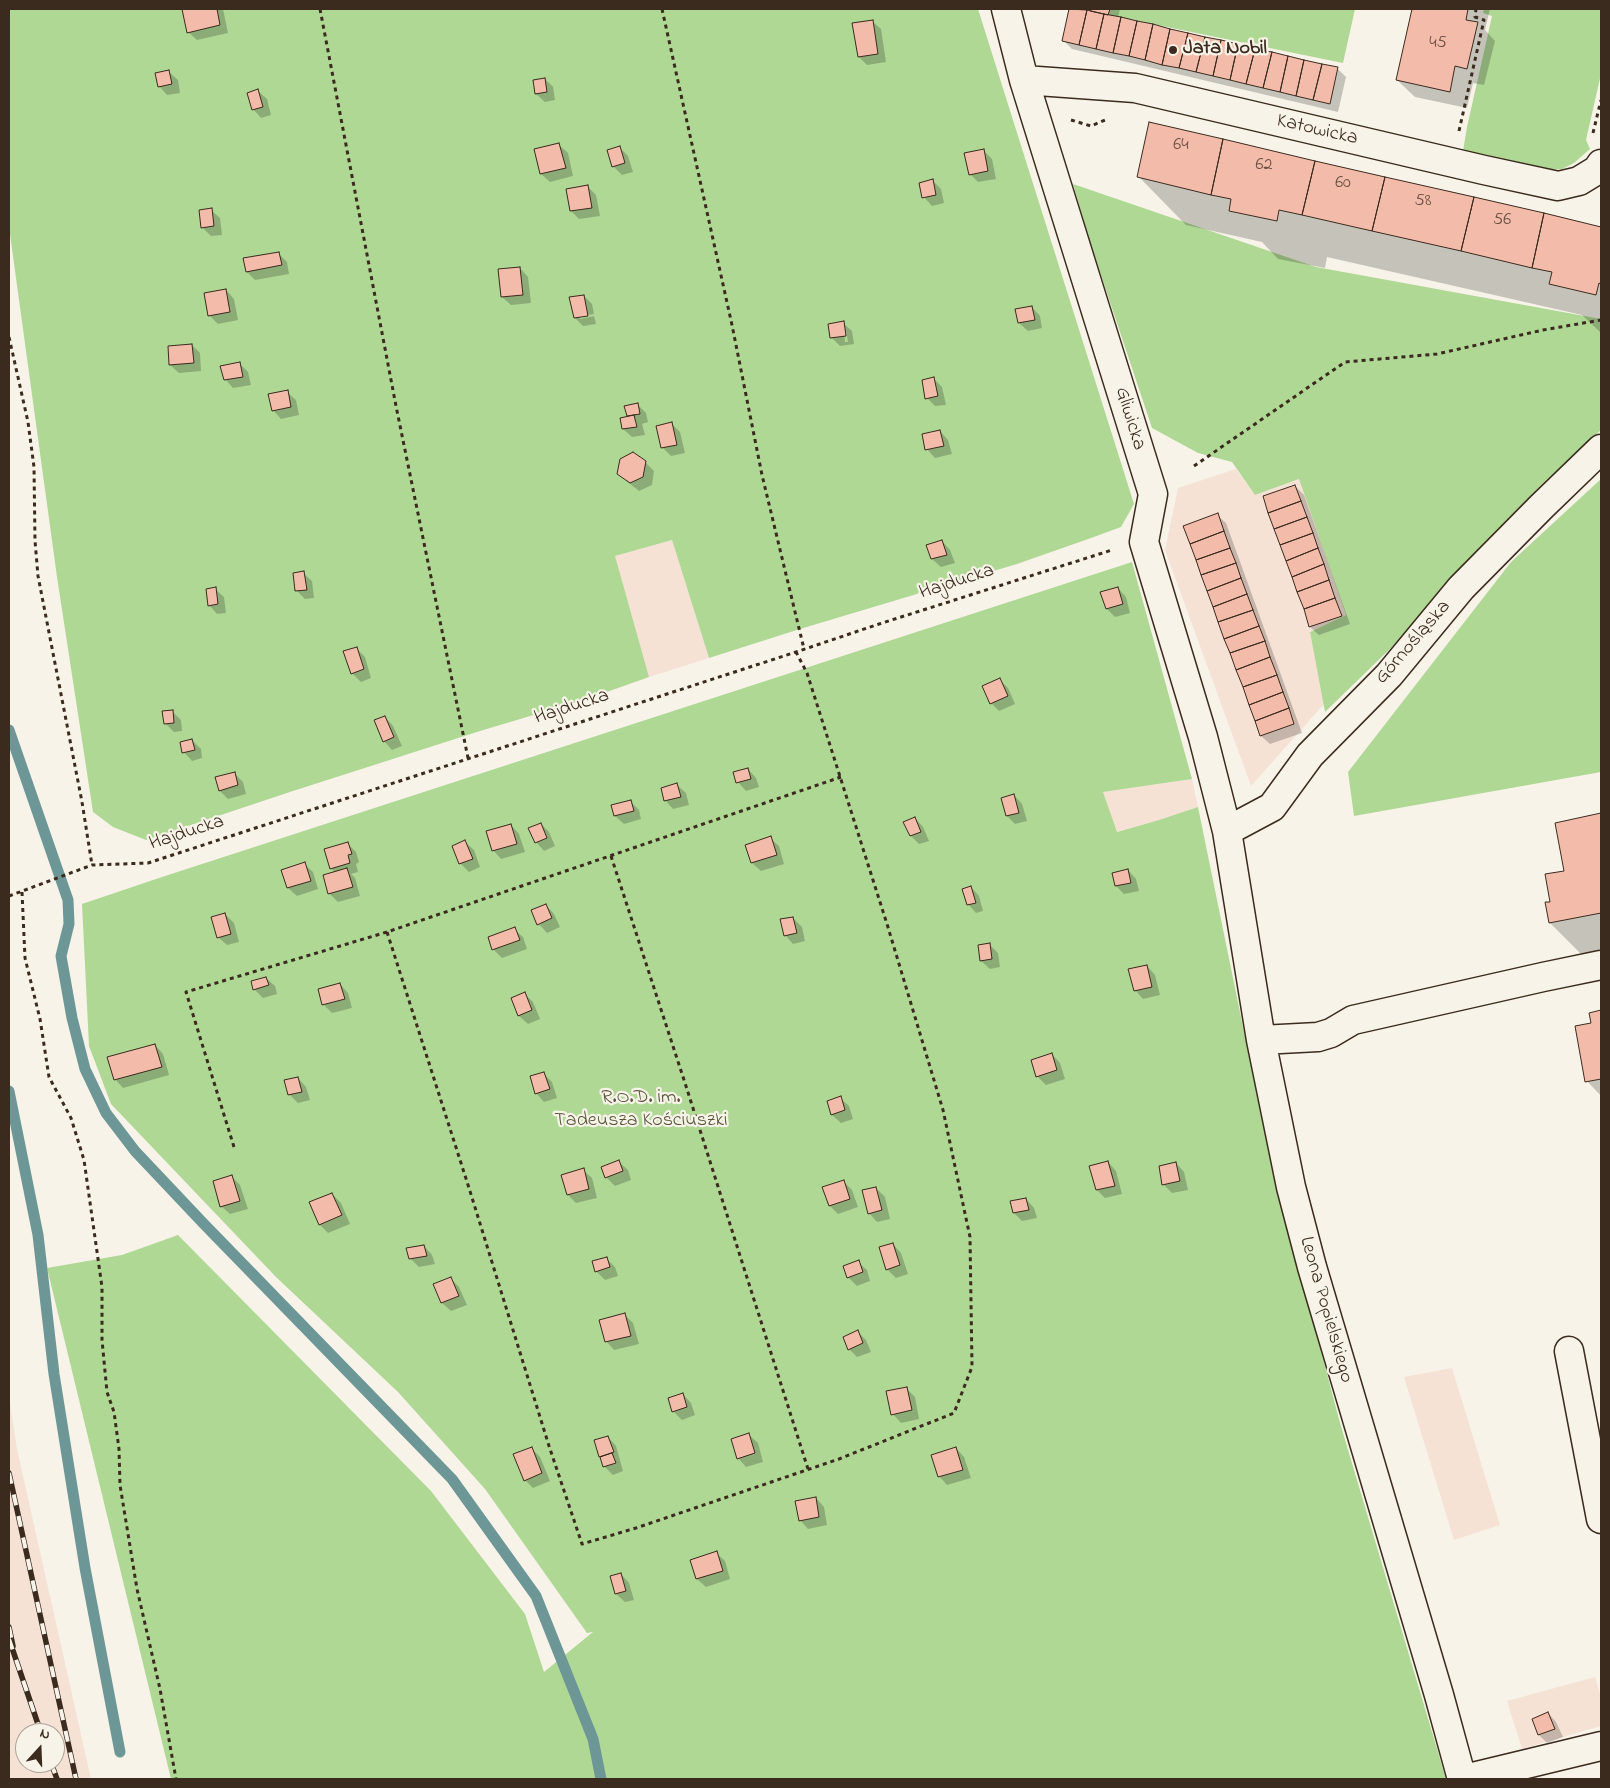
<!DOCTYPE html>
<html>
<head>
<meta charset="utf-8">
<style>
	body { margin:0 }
	#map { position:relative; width:1610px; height:1788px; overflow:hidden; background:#f7f3e8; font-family:"Indie Flower",sans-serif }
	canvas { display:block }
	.frame { position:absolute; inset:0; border:10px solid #3b2a1e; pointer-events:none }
	.north { position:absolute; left:15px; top:1723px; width:50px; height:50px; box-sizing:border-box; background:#f7f3e8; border:1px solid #aca397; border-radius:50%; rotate:20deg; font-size:14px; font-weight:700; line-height:20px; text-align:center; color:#3b2a1e }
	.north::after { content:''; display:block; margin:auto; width:18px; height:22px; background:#3b2a1e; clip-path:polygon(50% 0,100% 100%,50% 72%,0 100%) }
</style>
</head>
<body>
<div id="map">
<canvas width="1610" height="1788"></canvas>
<div class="frame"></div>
<div class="north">N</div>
</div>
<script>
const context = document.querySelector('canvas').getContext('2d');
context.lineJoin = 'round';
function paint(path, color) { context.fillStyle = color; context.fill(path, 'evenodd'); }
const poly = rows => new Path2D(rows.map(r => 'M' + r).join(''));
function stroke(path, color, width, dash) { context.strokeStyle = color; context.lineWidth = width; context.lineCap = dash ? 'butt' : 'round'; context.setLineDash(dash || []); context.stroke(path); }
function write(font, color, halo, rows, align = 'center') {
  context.font = font + ' "Indie Flower",sans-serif'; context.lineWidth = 4.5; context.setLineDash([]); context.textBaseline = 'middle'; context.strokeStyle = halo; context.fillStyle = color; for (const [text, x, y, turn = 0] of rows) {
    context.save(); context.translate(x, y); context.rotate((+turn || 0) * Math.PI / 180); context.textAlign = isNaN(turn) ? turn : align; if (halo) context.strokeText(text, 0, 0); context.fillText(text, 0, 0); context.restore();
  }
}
paint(poly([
	[1236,469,1255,495,1299,479,1346,615,1310,632,1324,704,1251,786,1165,550,1178,488],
	[672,540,709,658,649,677,614,556],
	[1192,779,1198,807,1159,820,1116,832,1103,792],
	[1452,1368,1500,1525,1454,1540,1404,1377],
	[9,1397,17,1449,91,1779,9,1779],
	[25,1733,55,1733,55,1763,25,1763],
	[1595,1677,1601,1697,1601,1726,1522,1749,1507,1701]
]), '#f6e2d5');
paint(poly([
	[9,9,978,9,1134,504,1121,527,1091,538,1017,564,800,629,709,658,672,540,615,556,649,677,587,699,480,731,293,791,146,840,113,827,93,812,57,577,9,227],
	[1110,9,1355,9,1343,63,1108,15],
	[1484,9,1601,9,1601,74,1586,140,1590,149,1574,163,1562,169,1546,170,1463,151,1467,127,1492,16,1483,13],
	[1073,184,1316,267,1601,319,1601,430,1541,485,1391,648,1325,712,1310,632,1346,615,1299,479,1255,495,1232,462,1198,453,1152,428,1090,242],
	[1601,479,1601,772,1354,816,1348,772,1511,562],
	[1132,562,1192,779,1103,792,1117,832,1159,820,1198,807,1269,1154,1340,1423,1446,1779,171,1779,47,1268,122,1255,178,1235,431,1491,525,1614,544,1672,593,1632,587,1633,485,1489,398,1392,276,1277,111,1104,89,1046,82,904,162,877]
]), '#afd895');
paint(poly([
	[183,9,223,9,228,33,197,40,188,32],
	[1071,9,1091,12,1092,9,1120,9,1118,18,1337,68,1346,77,1338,112,1072,49,1063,40],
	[1413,9,1490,9,1485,30,1495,41,1484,85,1473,83,1467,108,1415,97,1397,80],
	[872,21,881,29,886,62,867,65,859,57,854,24],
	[169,72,178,80,180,93,167,95,159,86],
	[545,79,553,87,555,100,545,102,536,94],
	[258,91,267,99,271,115,261,118,253,109],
	[1150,124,1601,228,1601,333,1582,315,1327,257,1325,268,1278,259,1262,242,1186,225,1138,176],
	[559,145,568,153,573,176,550,182,541,174],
	[620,148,628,156,633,172,622,175,613,166],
	[984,151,992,159,996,179,978,182,970,174],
	[933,181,941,189,944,203,932,206,924,197],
	[588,187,596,195,600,216,579,219,571,211],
	[211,210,220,218,222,235,211,236,202,227],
	[278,253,287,262,289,274,255,280,247,272,244,259],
	[520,268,528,277,531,303,511,305,502,297],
	[226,290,234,299,238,320,218,324,209,315],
	[584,296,592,304,594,314,580,316,580,319,594,316,596,324,583,326,575,318],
	[1032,307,1040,316,1042,328,1028,331,1019,323],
	[843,323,852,331,854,344,840,346,832,338],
	[844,331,846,331,848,342,845,342],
	[192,345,200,353,201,371,179,373,170,365],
	[240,364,248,372,251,385,233,388,225,379],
	[934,379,942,387,946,405,935,406,927,398],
	[287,392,296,400,299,415,281,419,273,410],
	[637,404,646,413,648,422,642,424,645,435,632,437,623,429,628,417,626,407],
	[672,424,680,432,685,453,671,456,662,447],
	[940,431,948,440,952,454,935,458,927,449],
	[645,462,654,471,652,485,639,491,618,474],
	[1295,486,1304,495,1350,624,1319,635,1310,627,1305,609],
	[1217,515,1226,523,1302,733,1270,744,1261,736,1185,527],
	[942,541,950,550,955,563,941,567,932,559,928,545],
	[303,573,312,581,314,598,305,599,297,591],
	[1118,588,1126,597,1130,613,1115,617,1107,609],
	[215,589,224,597,226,613,217,614,209,605],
	[356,648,365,657,371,678,361,682,352,673],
	[999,679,1008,688,1015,704,999,711,991,703],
	[172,711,181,720,182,731,174,732,165,723],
	[385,717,393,726,402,746,392,750,384,741],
	[192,740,201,749,202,758,192,761,184,752],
	[748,769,756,778,759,787,746,791,738,782],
	[234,773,243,782,246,794,228,799,220,791],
	[677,785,686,793,689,805,673,809,665,800],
	[1014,795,1022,804,1027,821,1015,824,1007,816],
	[630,801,639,810,641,819,624,824,615,816],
	[1601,815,1601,970,1598,971,1550,923,1552,903,1565,872,1556,824],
	[915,818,923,827,929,841,919,844,911,836,905,822],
	[541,824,549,832,555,846,544,851,536,842],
	[511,825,519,834,525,852,501,859,493,850],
	[770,838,779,846,784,864,761,871,752,863,746,846],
	[465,842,474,850,480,867,469,872,460,863],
	[348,844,356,852,359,862,356,864,358,872,351,874,355,878,360,896,338,902,329,893,335,873,331,868],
	[304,864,313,872,318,889,297,896,288,888],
	[1128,870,1136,879,1139,891,1124,894,1116,886],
	[971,887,979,896,983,911,976,913,968,904],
	[546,905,554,914,560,927,547,933,539,924],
	[225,914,234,923,239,942,227,945,218,937],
	[793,918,802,927,805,941,793,944,785,935],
	[514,929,523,937,527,949,502,958,493,949],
	[989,944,998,953,1000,967,990,969,981,961],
	[1147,966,1155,975,1160,995,1143,999,1135,990],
	[266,978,275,986,277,994,263,998,254,989],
	[340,984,348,993,352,1008,332,1013,324,1005,320,990],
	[524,993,533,1002,540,1019,528,1024,519,1016,512,999],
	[1601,1012,1601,1096,1587,1081,1592,1024,1590,1014],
	[155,1045,163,1054,169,1075,123,1088,115,1079],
	[1052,1054,1060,1063,1065,1079,1046,1085,1037,1076],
	[544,1074,552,1082,557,1098,544,1102,536,1093],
	[298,1078,306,1087,310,1100,298,1103,289,1094],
	[840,1098,849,1106,853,1119,841,1123,832,1115,828,1102],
	[619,1162,628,1170,631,1180,615,1186,606,1177],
	[1108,1162,1116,1171,1122,1194,1105,1198,1097,1190],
	[1176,1163,1184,1172,1188,1190,1172,1193,1164,1185],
	[583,1170,592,1178,597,1198,576,1203,568,1195,563,1176],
	[232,1177,240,1185,248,1209,230,1214,221,1206],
	[844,1182,852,1190,858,1207,838,1214,830,1206],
	[876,1188,885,1197,890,1219,877,1222,869,1213],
	[332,1194,341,1203,350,1224,328,1233,320,1225],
	[1026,1199,1034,1208,1037,1218,1022,1221,1014,1213],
	[893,1244,901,1253,908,1274,896,1278,887,1269],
	[424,1246,432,1255,435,1264,419,1267,410,1258],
	[606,1258,615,1267,618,1276,605,1280,597,1272,594,1262],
	[858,1262,867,1270,870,1281,857,1286,848,1277],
	[450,1278,459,1287,467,1305,451,1311,442,1303,435,1285],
	[625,1315,633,1323,639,1344,614,1350,606,1341],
	[858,1332,866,1340,871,1352,857,1357,849,1349],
	[906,1388,915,1397,919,1419,901,1423,893,1414],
	[683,1394,691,1403,695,1415,682,1420,673,1411],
	[749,1435,758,1443,763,1462,746,1467,738,1458],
	[608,1437,616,1446,623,1471,613,1475,604,1466,595,1441],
	[531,1448,540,1457,550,1481,533,1488,525,1480],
	[956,1448,964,1457,971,1478,947,1485,939,1476],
	[816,1498,824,1507,827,1525,808,1529,800,1520],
	[716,1553,725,1561,730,1579,706,1587,697,1579],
	[621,1574,629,1583,634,1600,625,1602,616,1594,611,1577],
	[1548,1713,1556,1722,1563,1737,1547,1743,1539,1735]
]), '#0003');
stroke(poly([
	[9,730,68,900,69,924,61,956,72,1018,85,1069,106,1113,135,1151,203,1223,452,1479,536,1596,593,1739,601,1779],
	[9,1091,38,1235,54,1374,85,1568,120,1752]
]), '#6d9797', 11);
const building = poly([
	[182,9,217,9,220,25,187,33,182,9],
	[1069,9,1087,10,1079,45,1062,41,1069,9],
	[1090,9,1110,9,1108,15,1090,11,1090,9],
	[1412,9,1468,9,1466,20,1478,22,1467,69,1455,66,1450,92,1396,80,1412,9],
	[1087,10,1104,14,1096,49,1079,45,1087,10],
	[1104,14,1121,17,1113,53,1096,49,1104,14],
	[1121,17,1137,21,1129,56,1113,53,1121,17],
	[873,20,878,54,858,57,852,23,873,20],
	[1137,21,1153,24,1145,60,1129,56,1137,21],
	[1153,24,1170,29,1162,65,1145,60,1153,24],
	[1170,29,1188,33,1179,68,1162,65,1170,29],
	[1188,33,1205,37,1196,72,1179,68,1188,33],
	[1205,37,1221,40,1213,76,1196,72,1205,37],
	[1221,40,1238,44,1230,80,1213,76,1221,40],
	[1238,44,1255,49,1246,84,1230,80,1238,44],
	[1255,49,1272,52,1263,88,1246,84,1255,49],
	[1272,52,1288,56,1280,92,1263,88,1272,52],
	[1288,56,1304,60,1296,96,1280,92,1288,56],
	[1304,60,1322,64,1313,100,1296,96,1304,60],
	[1322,64,1338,67,1330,104,1313,100,1322,64],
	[169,70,172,84,158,87,155,73,169,70],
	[545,78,547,92,535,94,533,80,545,78],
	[258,89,263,107,252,110,247,93,258,89],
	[1149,122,1223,139,1211,195,1137,177,1149,122],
	[1223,139,1315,161,1302,215,1279,210,1277,221,1229,211,1231,199,1211,195,1223,139],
	[559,143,566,168,540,174,534,149,559,143],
	[620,146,625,163,612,167,607,150,620,146],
	[984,149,988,171,969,175,964,153,984,149],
	[1315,161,1385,177,1372,231,1302,215,1315,161],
	[1385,177,1474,197,1461,251,1372,231,1385,177],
	[933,179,936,195,922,198,919,183,933,179],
	[588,185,592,208,570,211,566,189,588,185],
	[1474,197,1544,213,1532,268,1461,251,1474,197],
	[212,208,214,226,201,228,199,210,212,208],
	[1544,213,1601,227,1601,284,1599,283,1596,295,1549,284,1552,272,1532,268,1544,213],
	[279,252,282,265,246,272,243,258,279,252],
	[520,267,523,295,501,297,498,269,520,267],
	[226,289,230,312,208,316,204,293,226,289],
	[584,295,588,316,574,318,569,297,584,295],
	[1032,306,1035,320,1018,323,1015,309,1032,306],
	[844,321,846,336,830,338,828,324,844,321],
	[192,344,194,363,169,365,168,346,192,344],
	[240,362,243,377,224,380,220,366,240,362],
	[934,377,938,396,925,399,922,380,934,377],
	[288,390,291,407,272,411,268,394,288,390],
	[638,403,640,414,627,416,624,406,638,403],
	[634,415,637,427,622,429,620,418,634,415],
	[672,422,677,445,661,448,656,426,672,422],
	[940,430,944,446,925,450,922,434,940,430],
	[633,452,646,461,643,477,630,483,617,474,620,459,633,452],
	[1295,485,1301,501,1268,513,1263,496,1295,485],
	[1301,501,1307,517,1274,529,1268,513,1301,501],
	[1218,513,1224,531,1190,544,1183,526,1218,513],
	[1307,517,1313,533,1280,545,1274,529,1307,517],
	[1224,531,1230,548,1196,560,1190,544,1224,531],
	[1313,533,1318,548,1286,561,1280,545,1313,533],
	[942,540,947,555,931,559,926,545,942,540],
	[1230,548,1236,563,1201,575,1196,560,1230,548],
	[1318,548,1324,564,1292,577,1286,561,1318,548],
	[1236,563,1241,578,1207,591,1201,575,1236,563],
	[1324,564,1329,580,1297,592,1292,577,1324,564],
	[304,571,307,590,295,591,293,573,304,571],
	[1241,578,1247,594,1213,607,1207,591,1241,578],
	[1329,580,1335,598,1304,609,1297,592,1329,580],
	[216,587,218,604,208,606,206,589,216,587],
	[1118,587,1123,604,1106,609,1100,592,1118,587],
	[1247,594,1253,610,1218,622,1213,607,1247,594],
	[1335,598,1342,616,1309,627,1304,609,1335,598],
	[1253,610,1259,626,1224,639,1218,622,1253,610],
	[1259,626,1265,641,1230,653,1224,639,1259,626],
	[1265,641,1270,657,1236,670,1230,653,1265,641],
	[357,647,364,669,351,674,343,651,357,647],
	[1270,657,1277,675,1243,687,1236,670,1270,657],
	[1277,675,1283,692,1249,705,1243,687,1277,675],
	[1000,678,1008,696,990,704,982,686,1000,678],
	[1283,692,1289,708,1255,721,1249,705,1283,692],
	[1289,708,1294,724,1260,736,1255,721,1289,708],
	[173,710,174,723,164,724,162,711,173,710],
	[385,716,394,737,383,742,374,720,385,716],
	[192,739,195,750,182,753,180,742,192,739],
	[748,768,751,779,736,783,733,772,748,768],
	[235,772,238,785,219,791,215,777,235,772],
	[677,783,681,797,664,801,661,788,677,783],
	[1014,794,1019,813,1006,816,1001,798,1014,794],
	[631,800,634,811,614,816,611,805,631,800],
	[1601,813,1601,913,1549,923,1545,902,1550,902,1545,874,1564,871,1555,823,1601,813],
	[915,817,921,832,910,836,903,822,915,817],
	[541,823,547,838,535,843,528,828,541,823],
	[511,824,517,844,492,851,486,831,511,824],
	[771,836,777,855,751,863,745,845,771,836],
	[465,840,473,859,459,864,452,846,465,840],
	[348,842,352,854,348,855,350,863,330,869,324,849,348,842],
	[305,862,311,881,287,888,281,870,305,862],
	[347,868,353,887,328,894,323,875,347,868],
	[1128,869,1131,883,1115,886,1112,873,1128,869],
	[971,886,976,903,967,905,962,889,971,886],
	[546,904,552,918,537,925,531,910,546,904],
	[225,913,231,934,217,938,211,917,225,913],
	[793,917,797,933,784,936,780,919,793,917],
	[515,927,520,940,492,950,488,937,515,927],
	[990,943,992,959,980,961,978,945,990,943],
	[1147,965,1152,987,1134,991,1128,969,1147,965],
	[266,977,269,985,253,990,251,981,266,977],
	[340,983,345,999,322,1005,318,989,340,983],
	[525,992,532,1010,518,1016,511,998,525,992],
	[1601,1010,1601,1079,1585,1082,1575,1026,1591,1023,1589,1013,1601,1010],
	[155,1044,162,1067,114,1080,107,1057,155,1044],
	[1052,1053,1057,1070,1036,1077,1031,1060,1052,1053],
	[544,1072,550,1089,535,1094,530,1076,544,1072],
	[298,1077,302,1092,288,1095,284,1080,298,1077],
	[841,1096,845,1110,831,1115,827,1101,841,1096],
	[619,1160,623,1171,605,1178,601,1167,619,1160],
	[1108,1161,1115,1186,1096,1190,1089,1166,1108,1161],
	[1176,1162,1180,1181,1162,1185,1159,1166,1176,1162],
	[584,1168,589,1189,567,1195,561,1175,584,1168],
	[232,1175,240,1201,220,1207,213,1181,232,1175],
	[844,1180,850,1199,829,1206,822,1187,844,1180],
	[876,1187,882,1210,868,1214,862,1190,876,1187],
	[332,1193,342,1215,319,1225,309,1202,332,1193],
	[1026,1198,1029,1210,1013,1213,1010,1201,1026,1198],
	[893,1243,900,1265,886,1270,879,1247,893,1243],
	[424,1245,427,1256,409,1259,406,1248,424,1245],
	[607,1257,610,1267,595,1272,592,1261,607,1257],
	[859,1260,863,1272,847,1278,843,1266,859,1260],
	[451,1277,459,1296,441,1303,433,1284,451,1277],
	[625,1313,631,1336,605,1342,599,1320,625,1313],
	[858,1330,863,1343,848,1350,843,1337,858,1330],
	[907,1387,912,1410,891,1415,886,1391,907,1387],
	[683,1393,687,1407,672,1412,668,1398,683,1393],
	[749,1433,755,1453,737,1459,731,1439,749,1433],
	[608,1436,614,1452,599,1457,594,1440,608,1436],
	[532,1447,542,1473,524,1481,513,1454,532,1447],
	[956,1447,963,1470,938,1477,931,1455,956,1447],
	[612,1453,616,1463,603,1467,600,1457,612,1453],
	[816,1497,819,1517,799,1521,795,1501,816,1497],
	[717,1551,723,1571,696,1579,690,1560,717,1551],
	[621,1573,626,1591,615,1594,610,1576,621,1573],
	[1548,1712,1555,1729,1538,1735,1532,1719,1548,1712]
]);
paint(building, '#f3bba9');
stroke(building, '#3b2a1e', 1);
const minor = poly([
	[1006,9,1024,80,1153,494,1144,542,1203,737,1227,831,1261,1040,1291,1187,1312,1267,1439,1695,1462,1779],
	[1024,80,1135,88,1484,170,1558,186,1579,181,1597,170,1601,164],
	[1227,831,1272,807,1310,755,1389,675,1461,588,1541,507,1601,449],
	[1261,1040,1318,1037,1331,1033,1353,1020,1543,977,1601,965],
	[1569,1351,1601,1519],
	[1464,1779,1601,1746]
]);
stroke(minor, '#3b2a1e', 31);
stroke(poly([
	[320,9,396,406,468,758],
	[662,9,732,325,762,475,804,649],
	[1071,120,1091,126,1105,120],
	[1459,131,1484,20,1475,17,1476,9],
	[1593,133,1601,100],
	[9,337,28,422,34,467,35,541,38,576,82,802,92,865],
	[1194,466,1345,362,1437,354,1543,330,1601,320],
	[611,856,685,1083,808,1469],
	[22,892,25,958,40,1019,49,1077,71,1118,84,1160,102,1287,102,1340,107,1392,114,1412,119,1449,120,1485,137,1589,160,1689,176,1779],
	[9,896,92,865,148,863,796,652,879,624,1112,550],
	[387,932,469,1188,549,1446,582,1544,636,1528,839,1459,954,1413,972,1367,970,1237,943,1110,887,924,807,673,796,652],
	[234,1147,186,992,387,932,841,777]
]), '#3b2a1e', 3, [4, 4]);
stroke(minor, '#f7f3e8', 28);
const rail = poly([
	[9,1473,76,1779],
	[9,1627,13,1646],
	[9,1639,41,1733],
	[51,1763,57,1779]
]);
stroke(rail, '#3b2a1e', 5.5);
stroke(rail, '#f7f3e8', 4, [11]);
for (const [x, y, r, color] of [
	[1173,50,5,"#3b2a1e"]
]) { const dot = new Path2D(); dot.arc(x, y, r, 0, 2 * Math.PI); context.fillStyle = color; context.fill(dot); stroke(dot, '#f7f3e8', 2); }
write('18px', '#694e41', null, [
	["45",1438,44],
	["64",1181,146],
	["62",1264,166],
	["60",1343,184],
	["58",1423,202],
	["56",1502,221]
]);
write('bold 20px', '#3b2a1e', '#f7f3e8', [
	["Jata Nobil",1183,50]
], 'left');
write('20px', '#3b2a1e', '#f7f3e8', [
	["Katowicka",1317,131,13],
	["Gliwicka",1129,419,73],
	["Hajducka",957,583,-18],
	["Górnośląska",1414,643,-49],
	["Hajducka",572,708,-18],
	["Hajducka",187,834,-18],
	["Leona Popielskiego",1325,1310,74]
]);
write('20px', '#58563c', '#f7f3e8', [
	["R.O.D. im.",641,1099],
	["Tadeusza Kościuszki",641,1122]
]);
</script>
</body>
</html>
